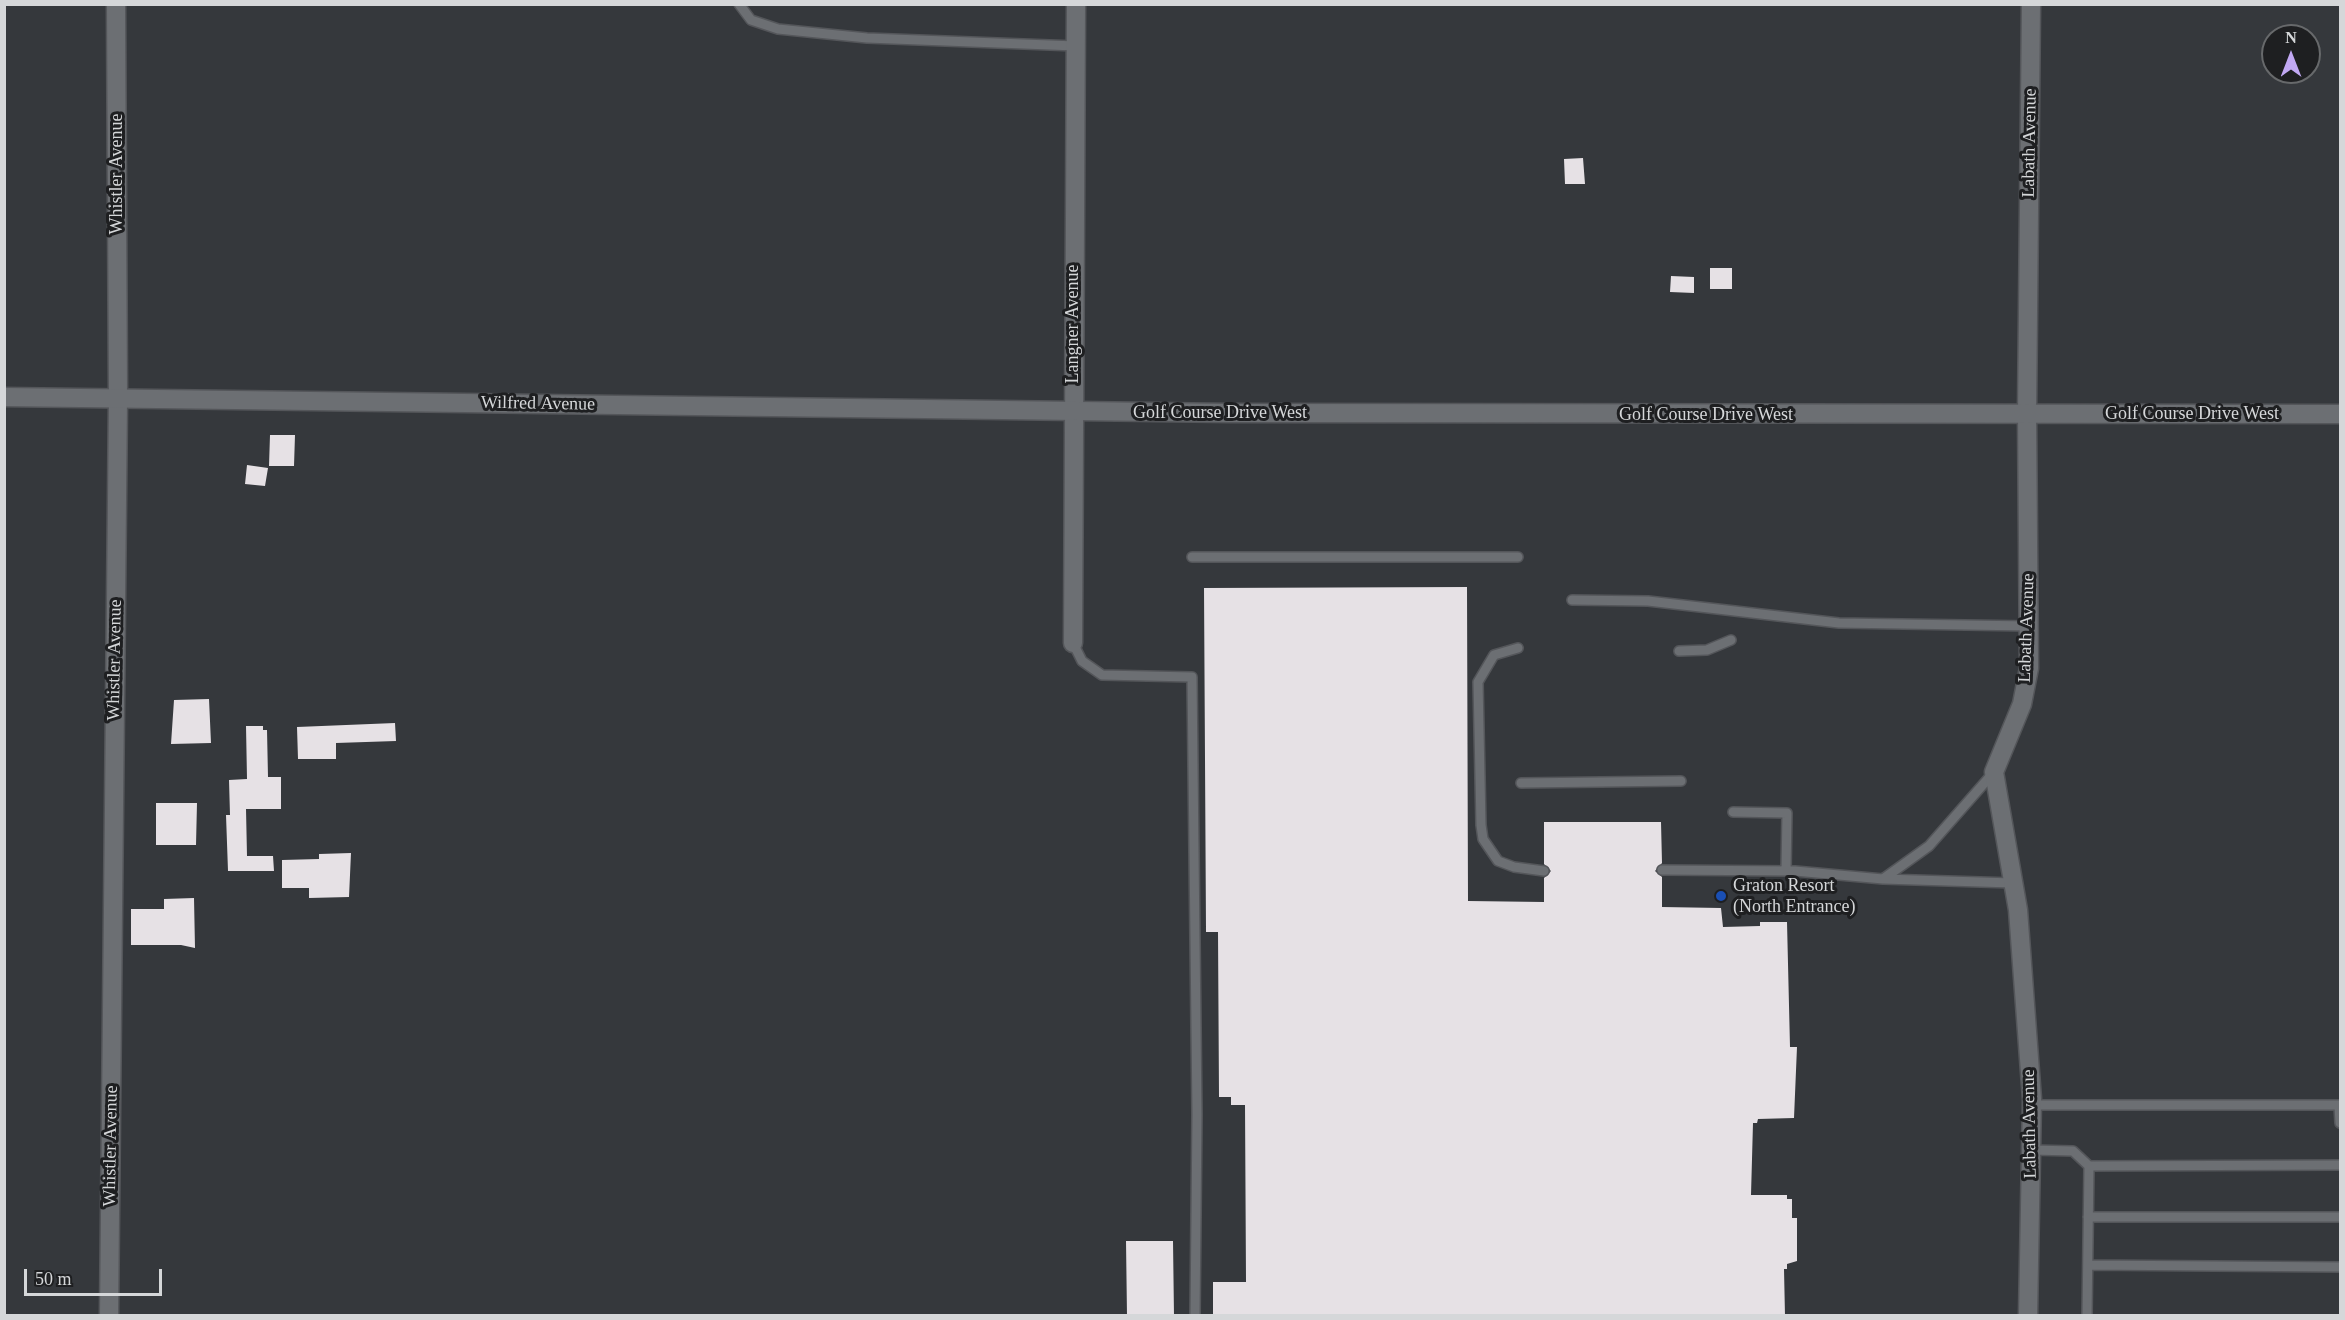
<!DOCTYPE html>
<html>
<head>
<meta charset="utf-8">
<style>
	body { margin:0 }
	#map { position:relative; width:2345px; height:1320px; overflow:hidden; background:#35383c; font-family:"Times New Roman",serif }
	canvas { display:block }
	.frame { position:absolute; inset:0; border:6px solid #d5d7d9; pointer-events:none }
	.north { position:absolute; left:2261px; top:24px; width:60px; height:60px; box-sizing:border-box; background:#1e1f21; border:2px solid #67696b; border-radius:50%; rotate:0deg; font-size:16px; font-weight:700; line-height:24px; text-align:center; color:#d5d7d9 }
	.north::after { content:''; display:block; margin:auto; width:21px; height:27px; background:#c1a8f3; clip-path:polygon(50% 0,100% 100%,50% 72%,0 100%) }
	.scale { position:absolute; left:24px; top:1269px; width:138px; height:27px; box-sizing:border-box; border:3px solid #d5d7d9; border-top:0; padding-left:8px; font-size:18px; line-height:21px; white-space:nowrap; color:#d5d7d9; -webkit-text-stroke:4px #1e1f21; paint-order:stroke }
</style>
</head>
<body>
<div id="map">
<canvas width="2345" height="1320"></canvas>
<div class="frame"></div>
<div class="north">N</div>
<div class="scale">50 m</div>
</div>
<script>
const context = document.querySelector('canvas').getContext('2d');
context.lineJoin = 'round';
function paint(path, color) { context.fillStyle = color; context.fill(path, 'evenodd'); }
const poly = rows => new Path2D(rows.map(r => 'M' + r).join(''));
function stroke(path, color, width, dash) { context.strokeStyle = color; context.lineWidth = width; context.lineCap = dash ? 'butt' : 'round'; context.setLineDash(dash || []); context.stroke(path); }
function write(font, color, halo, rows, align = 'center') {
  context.font = font + ' "Times New Roman",serif'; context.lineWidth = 6; context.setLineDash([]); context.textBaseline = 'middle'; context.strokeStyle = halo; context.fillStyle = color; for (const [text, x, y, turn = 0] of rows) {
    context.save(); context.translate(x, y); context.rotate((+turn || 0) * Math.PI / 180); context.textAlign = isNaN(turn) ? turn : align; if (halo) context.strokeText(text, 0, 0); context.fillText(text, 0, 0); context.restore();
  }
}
paint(poly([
	[1583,158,1585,184,1565,184,1564,159],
	[1710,268,1732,268,1732,289,1710,289],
	[1671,276,1694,277,1694,293,1670,292],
	[270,435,295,435,294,466,269,466],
	[247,465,268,468,265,486,245,484],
	[1467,587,1468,901,1544,902,1544,878,1551,871,1544,864,1544,822,1661,822,1662,863,1655,871,1662,877,1662,907,1721,908,1723,927,1760,926,1760,922,1787,922,1790,1047,1797,1047,1794,1118,1758,1119,1757,1123,1753,1123,1751,1195,1787,1195,1787,1199,1792,1199,1792,1218,1797,1218,1797,1261,1787,1264,1787,1269,1784,1269,1785,1316,1213,1316,1213,1282,1246,1282,1245,1105,1231,1105,1231,1097,1219,1097,1218,932,1206,932,1204,588],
	[209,699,211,743,171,744,174,700],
	[395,723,396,741,336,743,336,759,298,759,297,727],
	[246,726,263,726,263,730,267,730,268,777,281,777,281,809,246,809,247,856,273,856,274,871,228,871,226,815,230,815,229,780,247,779],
	[156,803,197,803,196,845,156,845],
	[351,853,349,897,309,898,309,888,282,888,282,860,319,859,319,854],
	[194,898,195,948,181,945,131,945,131,909,164,909,164,899],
	[1126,1241,1173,1241,1174,1316,1127,1316]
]), '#e6e1e5');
const lane = poly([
	[739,4,751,20,778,29,867,38,1076,46],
	[1192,557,1518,557],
	[1572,600,1648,601,1839,623,2029,626],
	[1073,643,1082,661,1102,675,1192,677,1197,1115,1195,1316],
	[1518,648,1494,655,1478,682,1481,825,1483,839,1498,861,1514,867,1544,871],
	[1679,651,1707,650,1731,640],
	[1521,783,1681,781],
	[1733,812,1787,813,1786,871],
	[1662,870,1795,871,1883,879,2013,883],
	[1883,879,1929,846,1994,772],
	[2031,1105,2340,1105],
	[2339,1106,2340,1123],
	[2032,1150,2073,1151,2089,1166,2340,1165],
	[2088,1217,2340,1217],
	[2088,1265,2340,1267],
	[2087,1316,2089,1166]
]);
const street = poly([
	[1073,643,1076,4],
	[109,1316,118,398,116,4],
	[2028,1316,2032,1099,2018,910,1994,772,2022,704,2029,668,2027,414,2031,4]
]);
const secondary = poly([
	[4,397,1231,413,2340,414]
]);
stroke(lane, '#54565a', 12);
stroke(street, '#54565a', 21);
stroke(secondary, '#54565a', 21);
stroke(lane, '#6c6f73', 9);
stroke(street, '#6c6f73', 18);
stroke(secondary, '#6c6f73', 18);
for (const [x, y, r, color] of [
	[1721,896,6,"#1a4fb4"]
]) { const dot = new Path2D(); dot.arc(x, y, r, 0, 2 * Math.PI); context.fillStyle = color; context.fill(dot); stroke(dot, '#1e1f21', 2); }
write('18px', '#d5d7d9', '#1e1f21', [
	["Labath Avenue",2030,143,-89],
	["Whistler Avenue",117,174,-90],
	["Langner Avenue",1073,324,-90],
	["Wilfred Avenue",538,404,1],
	["Golf Course Drive West",1220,413],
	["Golf Course Drive West",2192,414],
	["Golf Course Drive West",1706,415],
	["Labath Avenue",2027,628,-88],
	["Whistler Avenue",115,660,-89],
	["Labath Avenue",2030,1124,-91],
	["Whistler Avenue",111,1146,-89]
]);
write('18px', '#d5d7d9', '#1e1f21', [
	["Graton Resort",1733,886],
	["(North Entrance)",1733,907]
], 'left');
</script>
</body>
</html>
